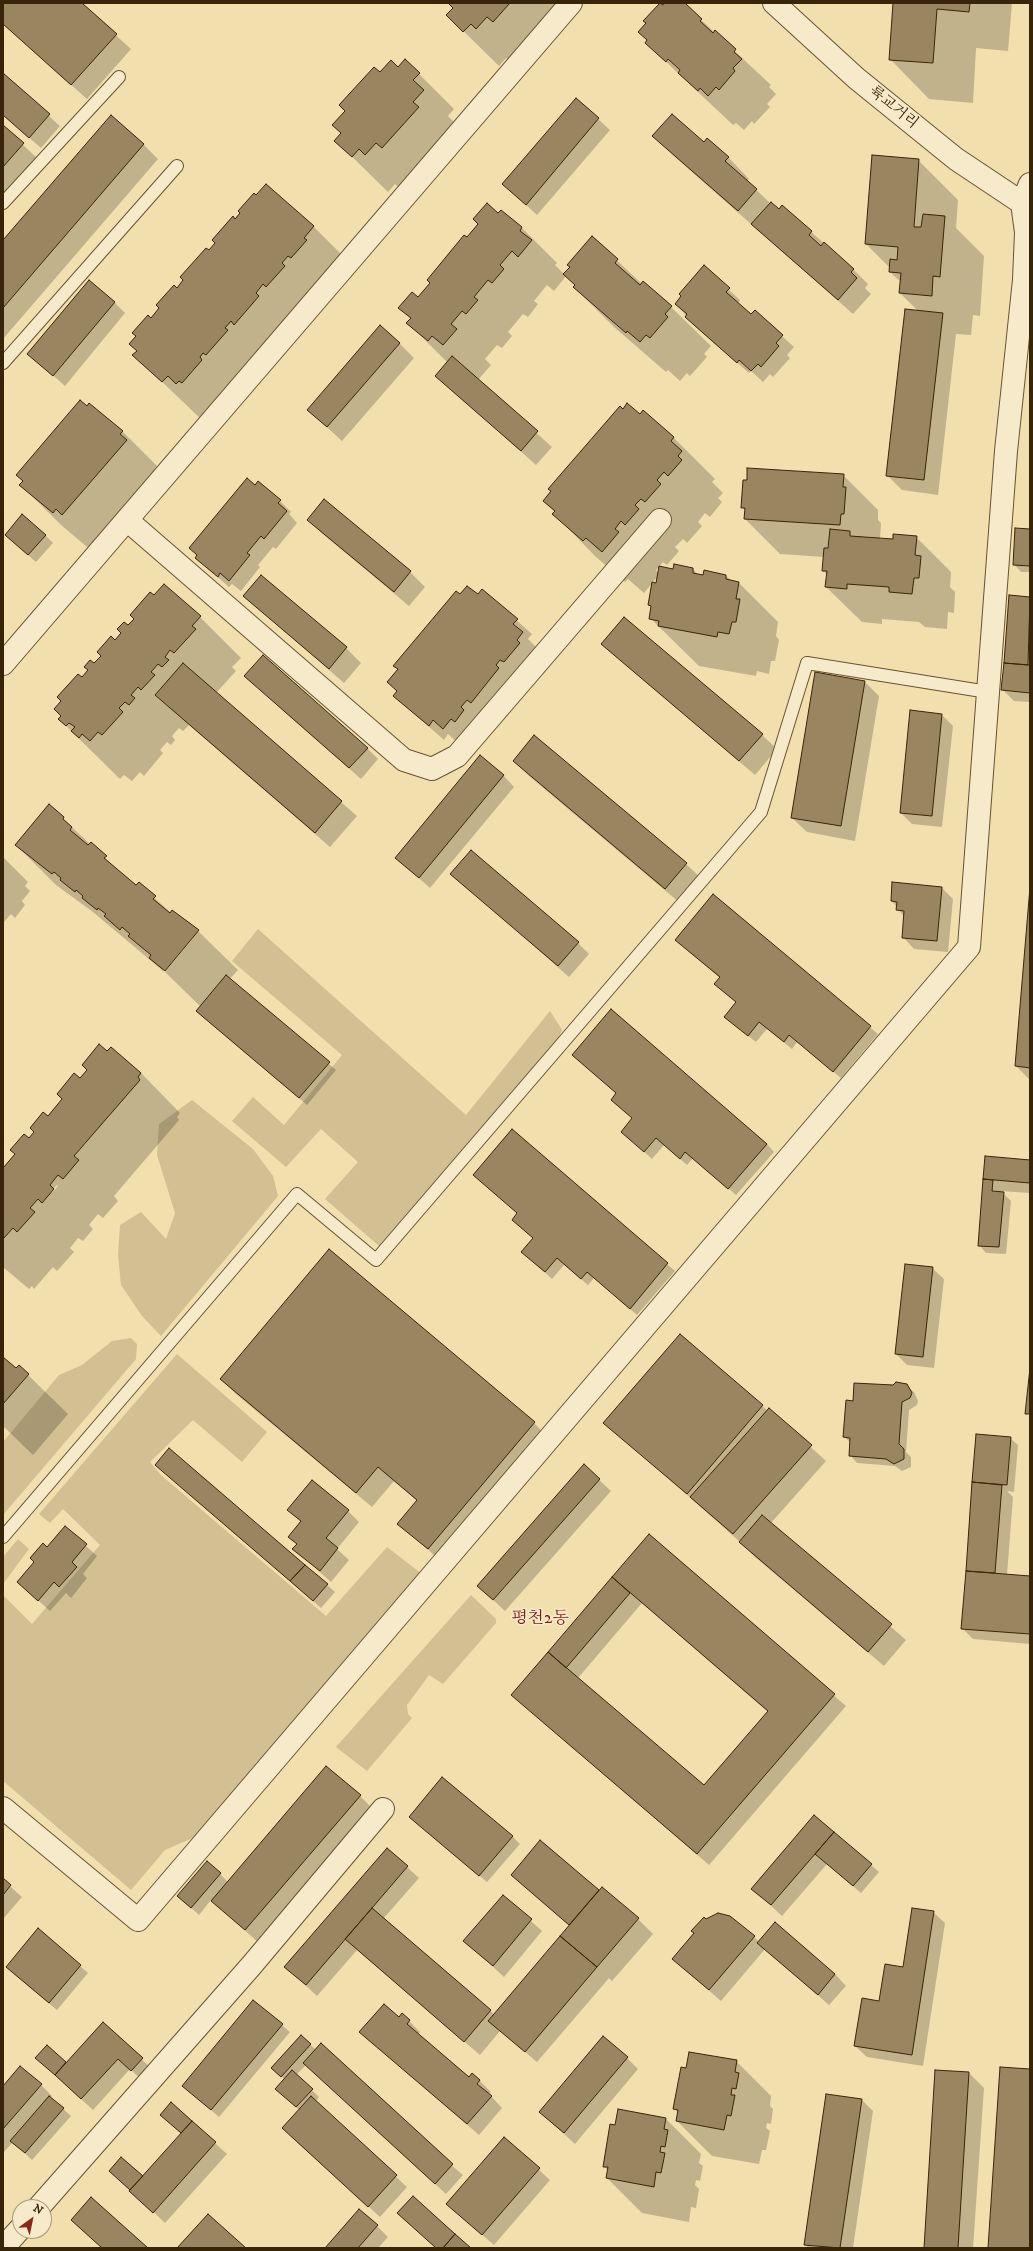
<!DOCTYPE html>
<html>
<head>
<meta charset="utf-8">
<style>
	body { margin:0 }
	#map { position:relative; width:1033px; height:2251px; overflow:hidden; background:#f2dfae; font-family:"IM FELL DW Pica",serif }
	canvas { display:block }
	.frame { position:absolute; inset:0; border:4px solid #382409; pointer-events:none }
	.north { position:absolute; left:12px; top:2199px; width:40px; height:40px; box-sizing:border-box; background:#f7eaca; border:1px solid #ab9b7d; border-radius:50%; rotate:33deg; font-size:11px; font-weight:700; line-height:16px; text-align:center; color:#382409 }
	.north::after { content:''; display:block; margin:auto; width:14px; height:18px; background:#8f2418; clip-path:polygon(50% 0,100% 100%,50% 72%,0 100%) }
</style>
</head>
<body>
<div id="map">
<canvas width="1033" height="2251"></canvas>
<div class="frame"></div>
<div class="north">N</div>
</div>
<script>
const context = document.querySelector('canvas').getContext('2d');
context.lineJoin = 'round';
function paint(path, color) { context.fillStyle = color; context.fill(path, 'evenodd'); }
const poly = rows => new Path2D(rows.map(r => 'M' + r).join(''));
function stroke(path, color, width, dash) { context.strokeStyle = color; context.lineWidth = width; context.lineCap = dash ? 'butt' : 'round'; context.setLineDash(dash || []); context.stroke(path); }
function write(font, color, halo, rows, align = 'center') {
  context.font = font + ' "IM FELL DW Pica","Noto Serif KR",serif'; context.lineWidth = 3; context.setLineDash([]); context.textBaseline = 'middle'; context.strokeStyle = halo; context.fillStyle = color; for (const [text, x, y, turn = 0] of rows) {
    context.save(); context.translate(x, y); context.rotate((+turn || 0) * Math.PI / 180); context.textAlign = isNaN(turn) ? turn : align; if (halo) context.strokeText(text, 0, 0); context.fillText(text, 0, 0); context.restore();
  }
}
paint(poly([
	[258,929,466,1115,550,1011,562,1030,558,1040,379,1246,325,1199,358,1162,321,1129,286,1167,232,1121,253,1097,284,1125,342,1055,232,961],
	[192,1100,253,1149,273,1176,278,1196,161,1336,142,1316,121,1285,118,1254,120,1225,141,1212,166,1239,175,1213,157,1155,159,1124],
	[131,1338,137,1344,136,1359,3,1515,3,1442,59,1375,82,1365,112,1341],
	[177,1354,267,1432,242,1462,193,1420,150,1462,161,1475,326,1616,387,1547,422,1574,195,1837,165,1850,131,1890,3,1781,3,1595,32,1624,100,1545,63,1509,50,1523,39,1514],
	[18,1539,29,1549,3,1584,3,1557],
	[471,1595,496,1619,496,1623,443,1684,429,1675,407,1705,408,1714,412,1718,367,1771,336,1747]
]), '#d2bf92');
paint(poly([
	[3,3,80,3,131,49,87,99,3,24],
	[449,3,566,3,512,63,506,58,499,66,447,15,454,8],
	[665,3,683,3,771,85,769,87,776,94,767,104,770,107,754,124,752,121,744,130,736,123,733,125,646,43],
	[894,3,1012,3,1008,51,976,48,973,103,929,99,890,59],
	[398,68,419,74,454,109,448,116,458,126,400,189,395,184,388,192,336,141,342,134,380,74],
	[3,75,60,126,41,148,3,115],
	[576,99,610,130,537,215,503,184],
	[3,126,38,159,7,194,3,191],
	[654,136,704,143,728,157,749,179,747,181,771,204,779,210,782,206,854,270,868,284,865,288,871,294,853,314,675,157],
	[143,144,158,159,3,339,3,242],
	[918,160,958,200,956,228,984,256,980,316,973,315,971,335,956,334,938,495,902,490,887,475,919,312,900,293,901,282,890,272,890,268,866,244],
	[266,185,314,227,353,266,203,421,134,355,138,351,151,319],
	[501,211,522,228,557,263,555,265,564,274,592,237,642,284,671,307,711,346,704,354,707,357,690,376,687,373,680,381,668,370,666,372,614,327,574,287,576,286,566,276,554,291,547,285,534,301,538,304,528,317,523,314,508,332,512,336,502,348,497,345,485,359,491,365,478,380,552,447,536,465,436,376,448,363,408,323,411,319,400,308,418,298,467,239],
	[704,267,740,300,737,304,751,316,755,312,794,347,787,355,790,358,773,377,770,374,763,382,751,371,749,373,697,328,676,304],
	[114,302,125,313,65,386,29,354],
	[399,343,414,358,342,441,308,410],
	[623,410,640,415,643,411,674,438,715,479,712,482,723,493,718,498,722,502,710,517,705,513,698,522,702,526,687,543,683,539,675,547,679,551,667,565,663,562,656,570,658,573,693,569,698,575,726,576,732,581,739,583,778,622,776,636,779,640,775,661,771,661,769,674,757,671,756,676,699,666,650,618,652,608,649,605,658,576,644,593,628,579,625,582,595,556,554,514,555,512,544,501],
	[122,431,162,471,93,552,60,524,21,485,24,482,17,475],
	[843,475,878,510,878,520,881,523,880,539,894,540,916,537,951,572,950,587,955,592,954,613,948,612,947,629,925,627,919,622,882,619,882,624,862,622,826,587,827,575,823,570,824,557,780,554,745,519,746,511,742,507],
	[280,501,291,512,289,514,297,523,276,549,273,547,258,565,260,567,241,591,232,584,229,587,196,558],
	[324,501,410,572,425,587,409,606,323,534,308,520],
	[1030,530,1030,572,1021,572,1014,564],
	[45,535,53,543,36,562,13,542],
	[482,590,532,634,528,639,537,648,458,743,448,734,444,740,394,696,398,691,399,670,394,666,460,596,478,596],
	[244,596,346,648,361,663,344,683],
	[1010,596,1030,598,1030,702,1014,701,1003,690],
	[154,597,200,617,241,658,232,667,236,671,216,693,357,816,330,847,189,725,183,731,179,728,172,736,175,740,171,745,167,742,160,750,163,753,144,776,140,772,132,781,124,775,120,779,59,719,82,678],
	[602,644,762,735,777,749,755,775],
	[865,682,879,696,855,841,807,832,792,818],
	[257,687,367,748,378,759,361,779],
	[942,715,953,726,942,827,912,824,901,813],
	[514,761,686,864,701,878,680,903,529,776],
	[503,775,514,787,430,888,396,858],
	[49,806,132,883,137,886,139,884,171,913,182,920,183,918,198,931,238,970,230,979,336,1070,307,1105,204,1018,197,1011,201,1007,165,972,193,938,192,936,163,971,93,912,56,885,16,845],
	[3,857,28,882,25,886,30,891,22,901,25,905,15,918,11,914,3,923],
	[452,874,578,943,589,954,569,977],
	[942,888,953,899,948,952,914,949,903,937,905,918,892,901],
	[713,895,878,1034,841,1078,797,1042,792,1049,767,1029,756,1042,733,1024,737,1003,715,984,720,978,683,947],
	[1030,899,1030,1080,1016,1066],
	[111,1048,141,1073,180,1113,177,1117,179,1120,114,1196,118,1201,103,1218,98,1214,89,1225,93,1229,83,1241,78,1238,70,1248,74,1252,57,1271,53,1267,34,1289,32,1286,29,1289,3,1267,3,1169,80,1080],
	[57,1185,58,1186,52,1193,51,1191],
	[633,1119,767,1144,774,1152,736,1195,693,1158,687,1165,664,1145,652,1159,622,1132],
	[512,1131,675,1271,637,1315,594,1278,588,1285,564,1265,552,1279,530,1259,534,1239,518,1214],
	[986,1158,1030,1161,1030,1193,1000,1191,1000,1193,1003,1193,1011,1201,1006,1254,986,1253,979,1245],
	[329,1251,534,1423,549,1438,443,1563,399,1524,417,1501,394,1481,372,1507,236,1394,221,1379],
	[932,1268,944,1279,934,1368,907,1365,896,1354],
	[680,1335,768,1411,769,1409,826,1461,771,1523,906,1640,884,1666,755,1557,740,1542,605,1422],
	[3,1357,16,1369,28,1375,68,1414,33,1455,3,1426],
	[906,1385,914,1392,918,1401,917,1405,909,1410,906,1452,911,1457,911,1467,902,1471,895,1466,857,1463,850,1455,851,1443,844,1437,854,1402,893,1386],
	[977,1435,1010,1438,1018,1445,1014,1492,1007,1491,1013,1497,1007,1575,1030,1577,1030,1644,973,1639,962,1628],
	[156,1465,327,1585,335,1592,321,1608],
	[584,1466,611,1491,505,1611,478,1586],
	[289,1510,348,1511,359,1522,337,1549,349,1560,331,1582,294,1549,297,1544,289,1537,301,1522],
	[65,1527,97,1556,83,1574,87,1578,71,1598,66,1593,50,1611,18,1582],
	[649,1535,846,1706,709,1865,512,1695],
	[642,1603,768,1712,704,1787,578,1678],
	[360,1796,375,1811,260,1944,211,1900,199,1915,178,1896,220,1874,228,1882],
	[814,1816,879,1872,861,1893,827,1864,782,1916,752,1888],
	[410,1817,512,1836,520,1844,487,1882],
	[541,1841,599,1891,638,1919,653,1934,612,1981,609,1978,537,2062,500,2031,480,2055,357,1950,317,1996,286,1967,387,1849,419,1878,383,1919,495,2015,570,1926,512,1875],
	[3,1880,22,1897,3,1919],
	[503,1896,542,1931,504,1977,465,1941],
	[933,1912,945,1923,923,2066,867,2057,855,2046,880,2002,904,1969],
	[38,1930,88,1973,57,2010,14,1974],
	[754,1937,759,1942,835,1974,846,1986,829,2005,765,1949,721,2001,685,1970],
	[254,2001,290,2032,219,2117,183,2086],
	[402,2014,420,2032,418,2035,469,2078,472,2075,480,2081,491,2092,489,2094,502,2108,479,2135,361,2032,399,2018],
	[103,2023,153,2070,143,2081,130,2069,93,2110,40,2061,47,2046,66,2064],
	[301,2037,463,2175,446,2194,306,2065,296,2075,319,2097,315,2102,407,2187,380,2217,294,2139,299,2110,284,2096,285,2080,273,2068],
	[627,2058,638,2069,575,2144,540,2112],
	[736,2061,771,2096,770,2106,773,2109,771,2124,767,2123,766,2128,770,2131,766,2150,762,2150,759,2164,712,2156,677,2121,679,2113,674,2109,687,2069],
	[20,2067,41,2085,52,2096,51,2098,71,2116,32,2160,13,2142,3,2153,3,2087],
	[969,2073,984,2088,973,2248,925,2248],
	[862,2100,873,2111,853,2248,809,2248,805,2245],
	[172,2104,227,2154,165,2223,131,2190,182,2133,162,2115],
	[666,2119,701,2154,699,2163,703,2166,700,2181,696,2180,695,2185,699,2189,696,2208,691,2207,689,2222,642,2213,607,2178,608,2171,604,2166,616,2126],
	[505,2139,550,2180,494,2245,459,2215],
	[377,2226,388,2237,378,2248,326,2248]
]), '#0003');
const building = poly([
	[3,3,82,3,117,34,71,85,3,24,3,3],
	[448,3,510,3,493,22,487,17,476,29,471,24,463,32,446,15,453,8,448,3],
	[660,3,663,5,664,3,685,3,702,19,700,21,713,33,715,30,736,49,734,52,742,59,733,68,735,71,719,90,716,87,708,96,700,88,698,91,678,73,680,70,668,59,666,62,645,43,647,40,638,32,646,23,643,21,660,3],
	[893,3,970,3,969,12,937,9,933,63,889,60,893,3],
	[405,59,420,73,413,80,424,90,413,102,419,107,382,148,376,143,365,155,359,149,352,157,334,141,341,133,332,125,345,111,339,105,374,67,380,72,391,60,398,67,405,59],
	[3,73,50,114,29,138,3,115,3,73],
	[576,98,599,118,526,205,502,184,576,98],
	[672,114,704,142,707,138,729,157,725,161,757,189,738,211,652,136,672,114],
	[111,115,144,144,3,308,3,240,111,115],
	[3,125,24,143,3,167,3,125],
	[872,155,919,159,914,227,921,227,923,214,945,216,940,277,933,276,932,296,899,293,901,273,889,272,890,259,897,260,898,247,865,244,872,155],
	[266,184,314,226,304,238,307,240,291,258,288,256,282,263,285,266,266,287,263,284,256,293,259,296,234,325,231,321,225,328,228,330,206,355,203,353,200,357,202,360,182,383,179,381,176,384,168,376,162,382,132,355,137,351,129,344,136,336,132,333,148,315,151,318,159,308,156,305,174,285,177,288,183,280,180,277,206,248,209,250,215,243,212,240,233,216,235,219,240,213,238,211,254,193,256,195,266,184],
	[771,202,779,209,782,205,812,231,809,235,821,246,824,242,854,269,851,272,857,278,838,300,751,224,771,202],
	[487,203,498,213,501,210,522,227,520,231,532,240,518,257,512,251,500,265,504,269,492,283,488,280,474,297,478,300,466,314,462,311,451,324,457,329,443,345,432,336,428,341,406,323,411,318,398,308,412,292,418,297,430,283,427,280,464,235,467,237,478,224,473,219,487,203],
	[592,236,618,259,615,263,640,285,643,281,672,306,665,314,668,317,650,338,646,335,640,342,627,331,626,333,573,287,575,285,563,274,570,267,567,265,592,236],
	[704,265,730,288,726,292,751,314,755,310,783,335,776,343,779,346,761,367,758,364,751,371,739,360,737,363,685,317,687,314,675,304,681,296,679,294,704,265],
	[89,280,115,302,53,376,27,354,89,280],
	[905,309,943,313,924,480,886,476,905,309],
	[380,325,400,343,327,427,307,410,380,325],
	[452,356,538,431,521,451,435,376,452,356],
	[80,400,87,406,89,403,123,431,120,434,127,440,62,515,56,509,53,513,19,485,23,481,16,475,80,400],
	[627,403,640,414,643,410,674,437,671,441,682,451,678,456,682,460,668,476,664,472,657,480,661,484,645,502,641,499,635,505,639,509,625,525,621,521,615,529,619,532,602,552,586,538,583,541,552,514,555,511,543,501,551,491,548,489,620,406,623,409,627,403],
	[747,468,844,474,843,487,846,487,844,514,841,514,840,525,744,519,745,508,741,508,743,480,747,480,747,468],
	[247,478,255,485,258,481,281,500,278,503,287,511,264,539,261,536,247,553,250,555,229,581,220,573,218,577,195,558,197,555,189,548,247,478],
	[324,499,411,571,394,592,307,520,324,499],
	[22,514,46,535,28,555,5,535,22,514],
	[1015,528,1030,529,1030,566,1013,565,1015,528],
	[830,529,850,531,850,536,893,539,893,534,917,536,915,555,921,556,919,578,914,578,912,594,889,592,889,587,847,584,847,589,825,587,827,571,822,571,824,548,828,548,830,529],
	[674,564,693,568,693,573,703,575,704,570,726,575,726,579,739,582,736,599,740,599,736,622,732,622,729,634,718,632,717,637,658,626,659,621,649,619,651,606,648,605,652,582,656,583,659,566,673,569,674,564],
	[261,575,347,647,329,669,243,596,261,575],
	[164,584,201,616,192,626,196,629,174,653,170,650,165,657,169,660,162,667,158,664,151,672,155,675,141,690,138,687,131,695,135,698,129,705,125,702,119,708,123,712,102,735,98,732,90,741,82,734,79,738,71,731,75,727,69,723,66,726,58,719,61,716,54,709,61,701,57,697,78,674,82,677,88,670,84,667,90,660,94,663,101,656,97,652,111,636,115,640,121,633,117,629,124,622,128,625,134,619,130,615,150,592,154,595,164,584],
	[467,586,478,594,482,589,518,619,513,624,523,632,517,640,520,643,504,662,500,660,496,665,499,668,471,703,467,700,461,707,464,710,455,722,451,719,443,729,433,720,429,726,393,696,397,691,387,682,398,669,393,666,456,591,460,594,467,586],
	[1009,595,1030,597,1028,665,1004,663,1009,595],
	[624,617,763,734,739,761,601,644,624,617],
	[263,655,368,748,349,768,244,676,263,655],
	[183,663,342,801,315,833,155,695,183,663],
	[1004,663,1030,665,1030,693,1001,690,1004,663],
	[815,672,865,681,841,826,791,818,815,672],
	[910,710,942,714,932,816,900,813,910,710],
	[534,735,687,863,665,889,513,761,534,735],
	[480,755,504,775,419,878,395,858,480,755],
	[49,804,64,817,63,819,72,827,70,830,88,845,91,842,107,856,104,858,136,885,139,882,156,896,153,899,170,913,172,910,199,930,165,971,149,958,151,955,128,936,130,934,122,927,120,930,104,916,106,914,98,908,97,910,82,898,83,896,76,890,75,892,60,880,61,878,54,872,52,874,15,845,49,804],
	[471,850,579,942,558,966,450,874,471,850],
	[892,882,942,887,937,941,902,938,904,911,896,910,897,902,891,901,892,882],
	[1030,887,1030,1068,1015,1066,1030,887],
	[713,894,871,1026,833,1072,789,1035,784,1042,759,1022,748,1036,724,1017,736,1002,714,984,720,977,675,940,713,894],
	[226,975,330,1062,299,1098,196,1011,226,975],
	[611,1009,767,1144,728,1189,685,1152,680,1159,656,1138,644,1152,621,1132,632,1118,611,1100,616,1093,572,1055,611,1009],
	[99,1044,107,1051,111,1047,141,1073,138,1077,140,1080,74,1156,79,1160,63,1179,58,1175,50,1185,54,1189,42,1203,38,1199,30,1208,35,1212,17,1232,13,1228,3,1239,3,1168,15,1154,10,1150,24,1134,29,1138,34,1132,30,1128,43,1112,48,1116,62,1099,57,1094,74,1073,80,1078,87,1070,82,1065,99,1044],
	[512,1129,668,1263,630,1309,587,1272,581,1279,557,1258,545,1272,521,1252,533,1238,512,1220,517,1213,473,1175,512,1129],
	[985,1156,1030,1160,1030,1183,983,1179,985,1156],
	[983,1179,993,1180,992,1191,1004,1192,999,1247,978,1246,983,1179],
	[329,1249,535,1422,428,1549,397,1524,417,1500,378,1467,356,1493,220,1379,329,1249],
	[905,1264,933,1267,923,1357,895,1354,905,1264],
	[680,1334,763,1405,687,1494,603,1423,680,1334],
	[3,1357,16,1368,19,1365,29,1374,3,1404,3,1357],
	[1030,1368,1030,1414,1025,1414,1030,1368],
	[896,1382,907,1384,912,1393,910,1398,902,1402,899,1444,904,1449,904,1459,894,1464,886,1459,849,1456,850,1438,843,1437,846,1400,853,1401,854,1383,893,1385,896,1382],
	[769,1408,812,1445,733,1534,690,1497,769,1408],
	[976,1434,1011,1437,1007,1485,972,1482,976,1434],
	[169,1448,305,1565,290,1581,155,1465,169,1448],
	[584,1464,600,1479,493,1600,477,1586,584,1464],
	[312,1480,349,1510,326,1538,338,1548,320,1571,292,1549,297,1544,288,1537,301,1521,287,1510,312,1480],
	[972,1482,1002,1485,995,1573,966,1571,972,1482],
	[762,1515,892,1624,868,1652,739,1542,762,1515],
	[65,1526,87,1544,72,1562,77,1567,59,1587,54,1582,38,1601,17,1582,34,1562,30,1558,43,1543,47,1547,65,1526],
	[649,1534,835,1694,697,1854,511,1695,548,1652,704,1785,768,1711,612,1577,649,1534],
	[305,1565,328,1584,313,1601,290,1581,305,1565],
	[966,1571,1030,1576,1030,1634,961,1629,966,1571],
	[612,1577,630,1593,566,1668,548,1652,612,1577],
	[326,1766,361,1795,245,1930,211,1901,326,1766],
	[442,1777,513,1836,479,1876,409,1817,442,1777],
	[814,1815,834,1832,771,1905,751,1889,814,1815],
	[834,1832,872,1864,853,1886,815,1854,834,1832],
	[540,1840,599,1890,569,1925,511,1875,540,1840],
	[387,1848,408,1866,306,1985,284,1967,387,1848],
	[207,1861,221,1873,191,1908,177,1896,207,1861],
	[3,1878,11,1885,3,1895,3,1878],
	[602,1887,639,1918,597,1967,560,1936,602,1887],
	[503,1895,532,1919,493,1966,463,1941,503,1895],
	[372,1908,491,2010,464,2042,345,1939,372,1908],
	[912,1908,934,1911,912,2055,854,2046,862,1998,879,2001,885,1964,903,1967,912,1908],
	[718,1913,730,1916,755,1936,709,1990,672,1959,694,1933,691,1931,704,1917,706,1919,718,1913],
	[775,1922,835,1974,818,1995,757,1943,775,1922],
	[38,1928,81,1965,49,2003,6,1967,38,1928],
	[560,1936,597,1967,525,2052,488,2021,560,1936],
	[253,2000,283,2024,211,2110,182,2086,253,2000],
	[384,2004,399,2017,402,2013,410,2020,407,2024,469,2077,472,2073,480,2080,477,2084,492,2096,467,2124,359,2032,384,2004],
	[103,2022,143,2058,131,2071,118,2059,81,2099,55,2075,103,2022],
	[301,2035,311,2044,281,2077,271,2068,301,2035],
	[603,2036,628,2057,564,2133,539,2112,603,2036],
	[321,2043,453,2164,435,2184,303,2063,321,2043],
	[47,2045,66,2062,55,2075,35,2058,47,2045],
	[689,2052,737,2060,735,2072,739,2073,736,2089,732,2088,731,2095,735,2095,731,2116,727,2115,724,2130,676,2121,678,2110,673,2109,681,2067,686,2068,689,2052],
	[20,2066,42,2084,3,2129,3,2086,20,2066],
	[1000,2067,1030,2069,1030,2248,988,2248,1000,2067],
	[292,2070,313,2089,296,2107,275,2089,292,2070],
	[935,2070,969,2072,958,2248,924,2248,935,2070],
	[826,2094,862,2099,840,2248,804,2245,826,2094],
	[49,2096,64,2108,25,2153,10,2141,49,2096],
	[311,2096,397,2175,368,2207,282,2128,311,2096],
	[171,2102,192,2121,181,2133,160,2115,171,2102],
	[618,2109,666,2118,664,2129,668,2130,665,2147,661,2146,660,2152,665,2153,661,2173,656,2172,654,2187,606,2178,608,2167,603,2167,610,2124,615,2125,618,2109],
	[192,2121,216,2142,153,2213,129,2191,192,2121],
	[504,2137,540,2168,482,2235,446,2204,504,2137],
	[121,2157,143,2176,130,2190,109,2171,121,2157],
	[413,2196,455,2234,443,2248,436,2248,397,2213,413,2196],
	[91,2197,148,2248,102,2248,71,2220,91,2197],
	[359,2209,378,2225,358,2248,325,2248,359,2209],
	[208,2214,246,2248,177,2248,208,2214],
	[455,2234,471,2248,443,2248,455,2234]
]);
paint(building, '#99855f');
stroke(building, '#382409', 1);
const service = poly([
	[3,203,119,77],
	[3,363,177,166],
	[3,1537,297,1194,376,1260,761,812,807,663,988,692]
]);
const minor = poly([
	[774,3,856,78,956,159,1022,203],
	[127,520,404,760,432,769,457,756,660,520],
	[3,1808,138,1920,969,947,1006,451,1024,280,1026,232,1022,203,1030,184],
	[39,2207,251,1966,383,1809],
	[3,2248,20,2229]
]);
const tertiary = poly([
	[3,664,571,3]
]);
stroke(service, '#665332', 14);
stroke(minor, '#665332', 24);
stroke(tertiary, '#665332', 24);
stroke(service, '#f7eaca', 12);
stroke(minor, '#f7eaca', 22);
stroke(tertiary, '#f7eaca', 22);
write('15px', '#382409', '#f7eaca', [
	["륙교거리",893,108,39]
]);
write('17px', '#7a1f14', '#f7eaca', [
	["평천2동",540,1619]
]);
</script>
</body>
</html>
